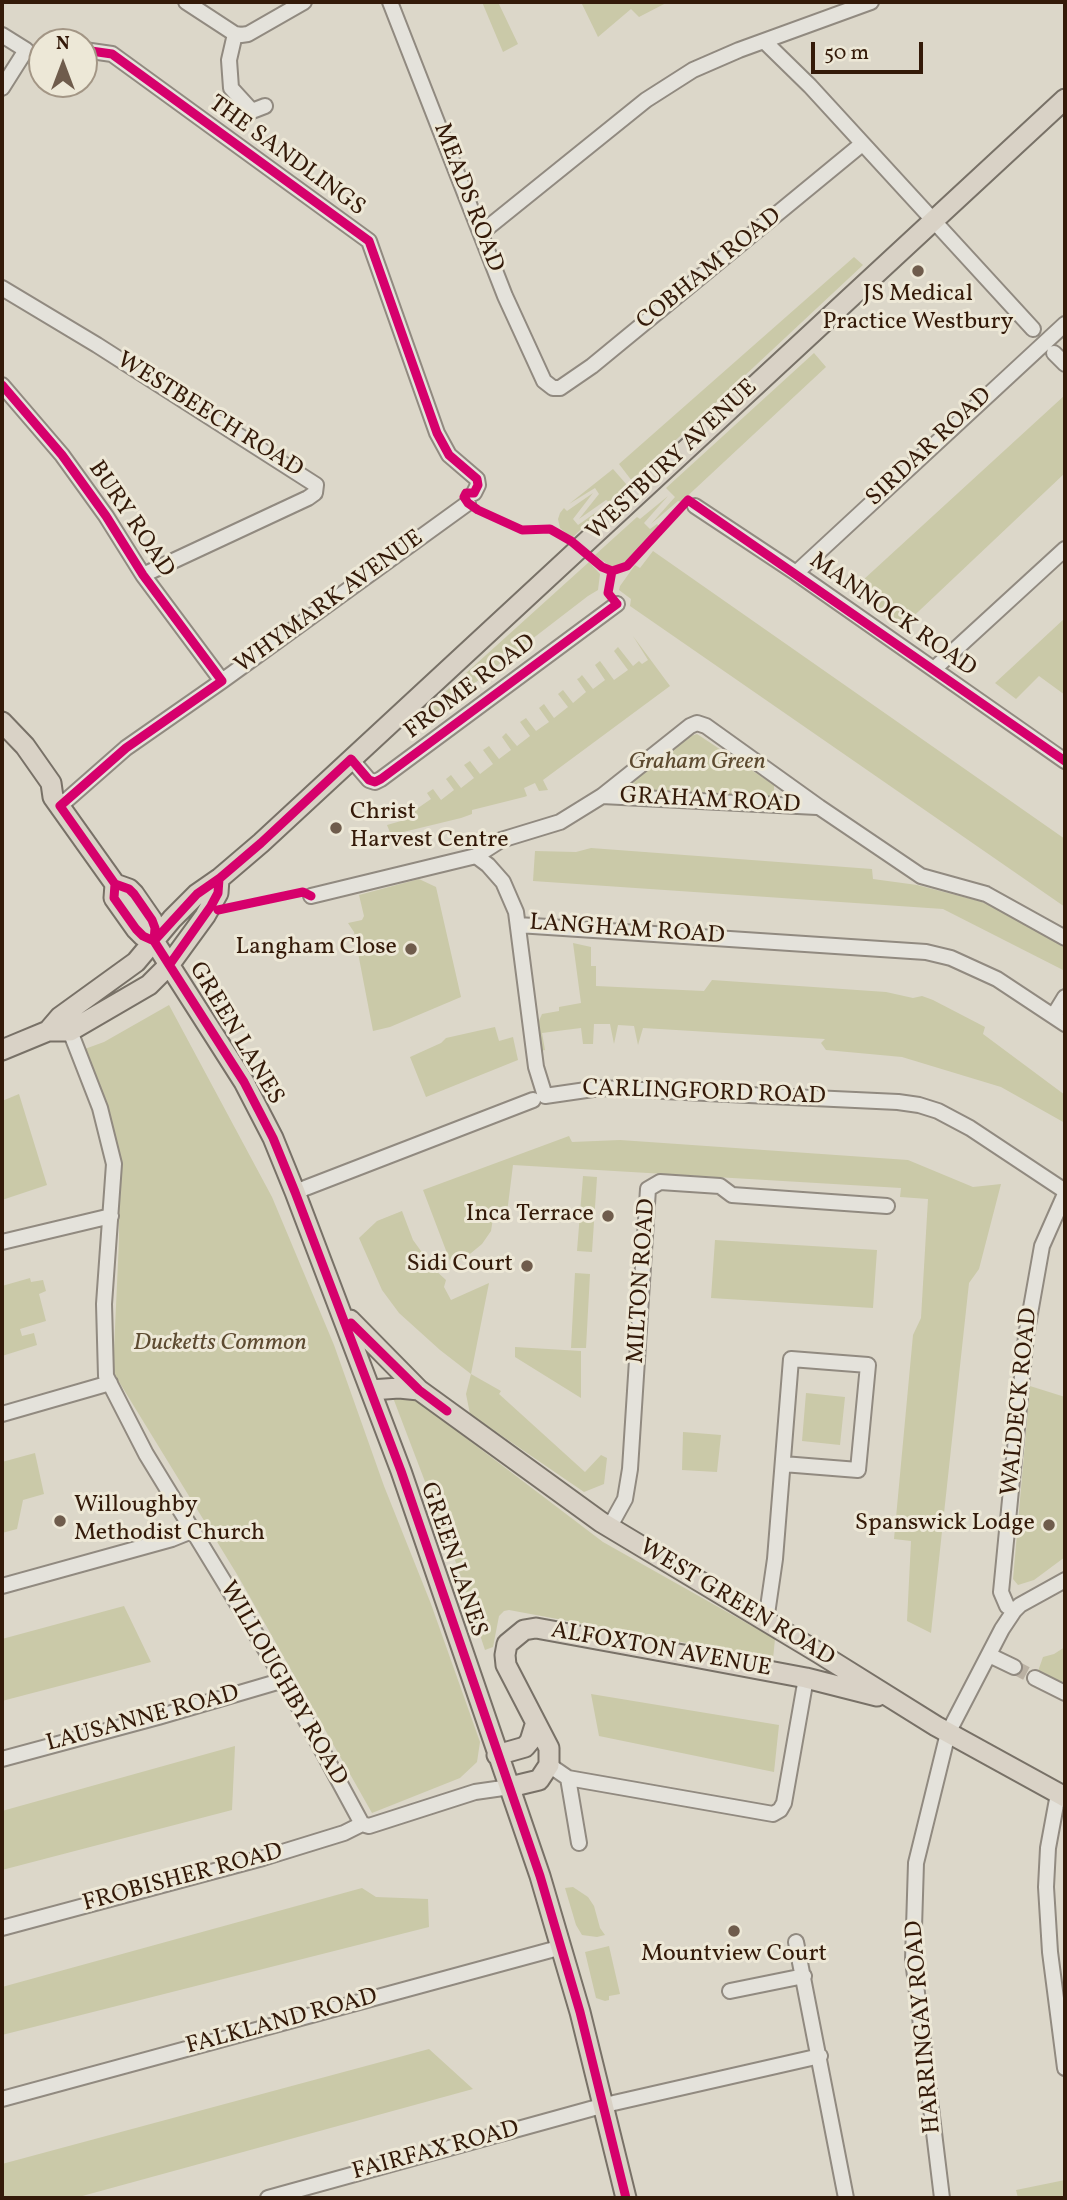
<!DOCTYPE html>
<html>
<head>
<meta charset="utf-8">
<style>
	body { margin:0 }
	#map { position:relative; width:1067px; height:2200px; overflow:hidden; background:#dcd7c9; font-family:Vollkorn,serif }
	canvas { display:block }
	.frame { position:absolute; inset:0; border:4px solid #341a09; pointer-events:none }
	.north { position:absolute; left:28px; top:28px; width:70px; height:70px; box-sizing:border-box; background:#ede8d7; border:2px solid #a39685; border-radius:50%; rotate:0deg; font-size:19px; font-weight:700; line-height:28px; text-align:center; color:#341a09 }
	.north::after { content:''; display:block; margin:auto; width:24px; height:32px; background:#6f5c4c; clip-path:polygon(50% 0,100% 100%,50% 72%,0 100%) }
	.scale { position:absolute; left:811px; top:42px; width:112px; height:32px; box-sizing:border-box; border:4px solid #341a09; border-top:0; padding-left:9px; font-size:21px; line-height:24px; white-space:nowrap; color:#341a09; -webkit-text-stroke:5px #ede8d7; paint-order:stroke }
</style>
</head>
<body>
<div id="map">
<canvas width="1067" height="2200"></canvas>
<div class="frame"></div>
<div class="north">N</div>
<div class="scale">50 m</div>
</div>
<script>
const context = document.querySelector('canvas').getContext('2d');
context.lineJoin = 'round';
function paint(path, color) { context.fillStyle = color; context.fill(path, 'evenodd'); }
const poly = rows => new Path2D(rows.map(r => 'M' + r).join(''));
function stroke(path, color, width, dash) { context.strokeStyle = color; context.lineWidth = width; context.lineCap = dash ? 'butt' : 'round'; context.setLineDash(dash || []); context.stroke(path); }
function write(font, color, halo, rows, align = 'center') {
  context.font = font + ' Vollkorn,serif'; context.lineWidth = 6; context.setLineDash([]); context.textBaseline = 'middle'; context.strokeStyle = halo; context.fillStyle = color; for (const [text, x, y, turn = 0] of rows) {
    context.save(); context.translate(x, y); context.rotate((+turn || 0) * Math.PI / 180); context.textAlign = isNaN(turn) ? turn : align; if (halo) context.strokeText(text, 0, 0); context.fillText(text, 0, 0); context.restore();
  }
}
paint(poly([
	[482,2,498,2,518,44,503,52],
	[581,2,668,2,639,17,631,9,598,37],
	[854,257,863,265,632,481,619,464],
	[814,353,826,367,681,502,678,501,651,524,675,497,666,488],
	[1065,395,1065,473,901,628,851,591],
	[613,469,627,485,609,502,606,500,579,519,599,494,595,488,569,504],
	[593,493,573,519,578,525,605,506,572,538,560,528,558,519,560,513,564,508,567,511],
	[668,496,644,523,650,529,657,524,660,527,626,564,614,569,595,555,637,517,640,519],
	[653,551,1065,839,1065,907,630,606,631,599,619,590,620,586,635,565,640,568],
	[589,562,600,574,598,590,588,596,415,729,412,724,424,711],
	[1065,618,1065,695,1039,676,1016,699,995,683],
	[633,636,670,686,543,780,548,790,539,791,535,783,524,788,527,796,524,797,472,810,472,814,461,818,391,835,387,825,408,819,402,812,413,804,418,808,431,799,427,793,433,789,441,800,454,790,446,779,451,775,461,788,474,778,464,765,470,761,480,774,493,764,483,750,489,746,499,759,511,750,502,737,506,733,517,746,530,736,520,722,526,718,536,731,549,722,539,708,544,704,554,718,568,707,558,694,563,690,573,703,586,692,577,679,579,678,582,675,593,689,605,680,595,665,600,661,614,680,628,670,614,651,618,647,633,666,639,661,642,664,648,660],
	[697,734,774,785,774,794,767,798,635,789,631,787,630,783,691,736],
	[591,848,872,869,873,879,917,885,979,901,1011,914,1065,946,1065,971,943,909,533,881,535,851,576,852],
	[419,879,436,887,461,997,390,1027,373,1031,354,932,348,923,362,920,364,916,359,895],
	[573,943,591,947,591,966,596,966,596,986,704,991,712,980,886,992,913,998,922,996,933,1000,985,1027,983,1034,1065,1095,1065,1123,1001,1087,902,1057,826,1050,821,1043,825,1039,643,1028,638,1045,634,1026,618,1025,614,1044,610,1024,594,1024,593,1044,583,1044,581,1028,565,1030,542,1033,545,1050,541,1051,538,1023,542,1014,559,1011,559,1007,581,1003],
	[169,1005,272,1197,334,1345,384,1486,431,1604,480,1742,477,1762,460,1778,372,1813,238,1576,113,1372,119,1240,119,1155,105,1099,82,1050,104,1042],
	[495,1027,499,1041,513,1037,518,1060,426,1097,410,1057,441,1043,446,1038],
	[19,1094,47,1185,2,1200,2,1101],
	[569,1136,572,1142,620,1140,908,1160,973,1187,1001,1184,979,1269,969,1283,931,1633,907,1621,911,1541,894,1539,913,1335,921,1318,928,1199,900,1197,901,1188,513,1165,507,1213,494,1212,491,1231,482,1244,465,1258,450,1261,423,1190],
	[583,1176,597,1177,592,1252,577,1251],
	[402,1211,413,1240,434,1269,446,1280,444,1287,451,1300,489,1283,471,1374,501,1391,499,1394,585,1472,601,1455,607,1458,604,1484,584,1492,470,1414,466,1394,471,1374,440,1350,399,1313,382,1290,359,1238,377,1221],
	[715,1240,877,1250,873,1308,711,1298],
	[575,1273,590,1274,586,1348,571,1348],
	[30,1278,31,1282,43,1280,46,1291,39,1294,46,1321,20,1329,22,1336,34,1333,37,1345,2,1356,2,1286],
	[515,1347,581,1351,581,1398,515,1357],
	[1030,1386,1065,1397,1065,1557,1034,1580,1018,1585,1013,1579],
	[806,1393,845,1397,840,1445,802,1441],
	[408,1394,603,1542,775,1639,773,1659,509,1610,504,1611,499,1616,493,1647,485,1650,456,1563,392,1395],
	[683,1432,721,1435,717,1472,682,1470],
	[35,1453,44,1494,23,1500,17,1529,2,1533,2,1462],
	[124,1606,151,1662,2,1701,2,1639],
	[1065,1647,1065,1687,1037,1674,1043,1657,1054,1654],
	[591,1694,779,1725,774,1772,599,1736],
	[235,1746,232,1810,2,1870,2,1811],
	[573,1887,588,1897,594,1906,600,1928,605,1935,597,1937,582,1935,576,1925,565,1888],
	[362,1888,376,1897,428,1899,429,1927,2,2035,2,1987],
	[609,1946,620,1994,609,1996,609,2000,605,2001,596,1998,585,1952],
	[429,2049,473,2089,75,2198,2,2198,2,2164],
	[1065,2180,1065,2198,1018,2198,1016,2190]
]), '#cac9a8');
stroke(poly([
	[1014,1667,1035,1678]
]), '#bab1a3', 14, [14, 7]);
const minor = poly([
	[186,2,235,34,241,35,248,34,304,2],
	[390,2,505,296,544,381,553,388,560,388,592,366,862,144],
	[235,34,229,60,231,88,252,111,265,106],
	[2,35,26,50],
	[764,41,810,86,1033,329],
	[84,50,112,54,369,241,437,433,449,455,477,479,478,485,474,493],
	[2,88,26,50],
	[481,233,646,100,693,70,739,50,871,2],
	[2,288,97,345,316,485,315,493,308,498,143,575],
	[1054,353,1065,364],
	[2,385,62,455,106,516,143,575,222,681],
	[695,506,796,573,1065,761],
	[796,573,1065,324],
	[934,669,1065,549],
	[351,759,369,780,375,782,381,779,617,604],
	[602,796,817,807],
	[60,806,126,748,222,681,468,503],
	[476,856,488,865,503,882,516,912,536,1067,545,1096,600,1088,898,1102,919,1105,938,1111,970,1128,1065,1191],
	[311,896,476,856,501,840,560,822,602,796,690,726,697,723,706,726,819,807,921,876,986,894,1065,938],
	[518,925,926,952,951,958,997,979,1065,1024],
	[1054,1015,1065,997],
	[70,1031,100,1108,114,1164,104,1304,106,1376,146,1454,284,1680,362,1824],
	[295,1192,533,1100],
	[2,1242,111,1216],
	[2,1414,110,1383],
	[609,1528,625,1499,630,1469,648,1189,660,1182,720,1186,732,1195,887,1206],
	[2,1586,172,1539,192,1531],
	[1014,1611,1007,1606,1001,1592,1026,1336,1042,1246,1065,1194],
	[766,1621,775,1559,791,1359,868,1365,858,1470,783,1464],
	[989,1655,1014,1667],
	[1035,1678,1065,1693],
	[2,1759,158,1717,284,1680],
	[549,1765,568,1778,773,1814,780,1810,784,1803,806,1678],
	[568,1778,579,1843],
	[1058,1794,1048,1848,1046,1887,1050,1952,1065,2068],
	[362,1824,369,1826,475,1792,510,1787],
	[2,1928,263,1858,344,1833,362,1824],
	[796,1942,846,2198],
	[730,1991,804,1976],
	[2,2099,562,1947],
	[268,2198,605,2105,820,2056],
	[942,2198,913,1960,916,1863,948,1733,1002,1629,1014,1611,1020,1605,1065,1580]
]);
const major = poly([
	[2,722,25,746,51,783,53,797,115,884,129,889,134,894,152,920,155,928,154,941],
	[115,884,114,898,136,929,143,936,154,941,244,1082,273,1138,295,1192,401,1471,540,1876,580,2012,626,2198],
	[48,1031,60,1017,136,962,172,919,197,894,220,878,261,843,1065,99],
	[2,1050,48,1031,70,1031,149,985,170,964,205,916,218,893,219,879],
	[350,1320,419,1390,601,1522,819,1653,936,1726,1065,1797],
	[371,1390,399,1388,419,1390],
	[497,1755,525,1747,530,1741,535,1725],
	[510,1787,539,1780,549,1765,549,1748,506,1665,505,1655,507,1644,524,1630,536,1628,689,1656,806,1678,877,1696]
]);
stroke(minor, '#918a80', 18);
stroke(major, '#787167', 23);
stroke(minor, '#e4e2db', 14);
stroke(major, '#d9d2c6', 19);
stroke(poly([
	[84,50,112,54,369,241,437,433,449,455,477,479,478,485,474,493],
	[2,385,62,455,106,516,143,575,222,681,126,748,60,806,115,884,129,889,134,894,152,920,155,928,154,941],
	[474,493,466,493,464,497,468,503,478,510,522,530,550,529,571,541,602,567,612,571,627,566,688,500,1065,761],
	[115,884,114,898,136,929,143,936,154,941,244,1082,273,1138,295,1192,401,1471,540,1876,580,2012,626,2198],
	[218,910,303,892,311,896],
	[154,941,197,894,220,878,261,843,351,759,369,780,375,782,381,779,617,604,608,593,612,571],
	[170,964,211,906,218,893,219,879],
	[351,1323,419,1390,447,1411]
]), '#d6006c', 9);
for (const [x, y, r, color] of [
	[918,271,7,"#6f5c4c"],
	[336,828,7,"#6f5c4c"],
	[411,949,7,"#6f5c4c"],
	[608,1216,7,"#6f5c4c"],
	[527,1266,7,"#6f5c4c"],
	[60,1521,7,"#6f5c4c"],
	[1049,1525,7,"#6f5c4c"],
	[734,1931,7,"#6f5c4c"]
]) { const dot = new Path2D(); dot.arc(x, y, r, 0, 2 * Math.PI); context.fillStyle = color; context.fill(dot); stroke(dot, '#ede8d7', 2.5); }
write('24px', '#341a09', '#ede8d7', [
	["THE SANDLINGS",286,157,36],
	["MEADS ROAD",467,198,69],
	["COBHAM ROAD",710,270,-39],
	["WESTBEECH ROAD",209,416,32],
	["SIRDAR ROAD",930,448,-43],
	["WESTBURY AVENUE",673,461,-43],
	["BURY ROAD",130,520,56],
	["WHYMARK AVENUE",330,603,-36],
	["MANNOCK ROAD",892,616,35],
	["FROME ROAD",471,688,-37],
	["GRAHAM ROAD",710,802,3],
	["LANGHAM ROAD",627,931,4],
	["GREEN LANES",235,1034,59],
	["CARLINGFORD ROAD",704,1094,2],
	["MILTON ROAD",643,1281,-86],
	["WALDECK ROAD",1021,1402,-84],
	["GREEN LANES",452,1560,71],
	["WEST GREEN ROAD",736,1604,31],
	["ALFOXTON AVENUE",661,1651,10],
	["WILLOUGHBY ROAD",282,1684,60],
	["LAUSANNE ROAD",143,1720,-15],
	["FROBISHER ROAD",183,1879,-15],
	["FALKLAND ROAD",282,2023,-15],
	["HARRINGAY ROAD",925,2027,-95],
	["FAIRFAX ROAD",436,2152,-15]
]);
write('24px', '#341a09', '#ede8d7', [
	["JS Medical",918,296,"center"],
	["Practice Westbury",918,324,"center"],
	["Christ",350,814,"left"],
	["Harvest Centre",350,842,"left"],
	["Langham Close",397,949],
	["Inca Terrace",594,1216],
	["Sidi Court",513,1266],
	["Willoughby",74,1507,"left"],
	["Methodist Church",74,1535,"left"],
	["Spanswick Lodge",1035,1525],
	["Mountview Court",734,1956,"center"]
], 'right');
write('italic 24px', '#5d4b31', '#ede8d7', [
	["Graham Green",697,764],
	["Ducketts Common",220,1345]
]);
</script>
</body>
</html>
